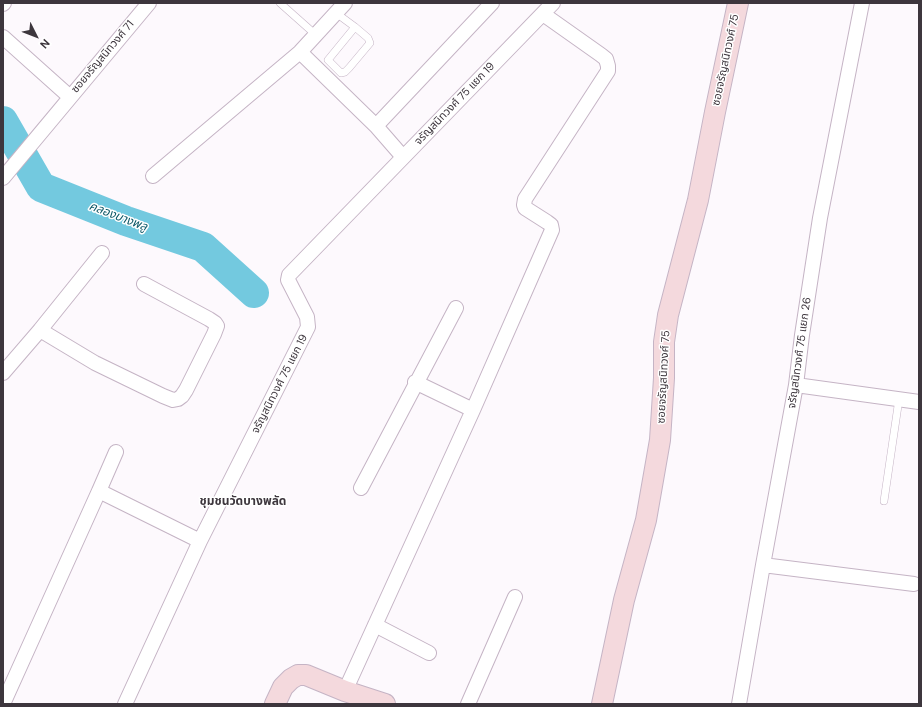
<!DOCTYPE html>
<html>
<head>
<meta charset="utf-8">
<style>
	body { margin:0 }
	#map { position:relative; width:922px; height:707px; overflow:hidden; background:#fdf9fd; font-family:"DM Sans",sans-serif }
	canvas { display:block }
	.frame { position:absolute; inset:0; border:4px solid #3d363d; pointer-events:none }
	.north { position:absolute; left:16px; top:16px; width:40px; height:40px; -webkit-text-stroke:3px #fff; paint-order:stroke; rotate:132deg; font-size:11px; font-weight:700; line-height:16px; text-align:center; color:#3d363d }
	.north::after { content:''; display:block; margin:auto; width:14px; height:18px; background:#3d363d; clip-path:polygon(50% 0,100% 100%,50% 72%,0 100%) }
</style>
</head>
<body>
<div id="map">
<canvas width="922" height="707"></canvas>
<div class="frame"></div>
<div class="north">N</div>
</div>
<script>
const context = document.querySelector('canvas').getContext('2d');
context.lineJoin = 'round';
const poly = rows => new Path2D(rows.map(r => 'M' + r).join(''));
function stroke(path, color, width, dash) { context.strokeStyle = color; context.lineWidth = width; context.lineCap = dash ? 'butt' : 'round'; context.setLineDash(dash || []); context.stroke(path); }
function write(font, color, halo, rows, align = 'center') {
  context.font = font + ' "DM Sans","Noto Sans Thai",sans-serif'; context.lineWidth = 3; context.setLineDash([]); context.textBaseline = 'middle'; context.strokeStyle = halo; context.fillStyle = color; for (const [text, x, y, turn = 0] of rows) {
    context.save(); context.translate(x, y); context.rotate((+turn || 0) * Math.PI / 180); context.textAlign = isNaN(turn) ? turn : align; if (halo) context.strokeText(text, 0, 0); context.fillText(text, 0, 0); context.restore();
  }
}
stroke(poly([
	[3,121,41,187,126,221,203,247,254,293]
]), '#73c9df', 30);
const lane = poly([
	[280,3,316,35],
	[336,13,355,27,368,38,370,43,349,68,345,72,341,73,328,60,355,27],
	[884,501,899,399]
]);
const street = poly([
	[3,4,4,3],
	[3,37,70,97],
	[300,52,376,126,492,3],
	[376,126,403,157],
	[153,176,300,52,345,3],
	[3,178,149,3],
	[40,330,95,363,163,396,173,400,178,399,182,396,186,390,214,334,217,326,215,323,209,319,144,284],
	[3,373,40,330,102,253],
	[415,382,473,410],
	[796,385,919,402],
	[361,488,456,308],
	[99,491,116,452],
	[763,565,914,584],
	[375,625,429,653],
	[345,691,473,410,552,230,551,225,547,222,525,208,524,205,525,199,608,71,608,66,606,59,601,55,543,14],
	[3,704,99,491,200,541],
	[125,704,200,541,308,327,307,317,288,280,289,275,553,3],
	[468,704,515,597],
	[739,704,763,565,796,385,802,335,820,218,862,3]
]);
const secondary = poly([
	[275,704,283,687,291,679,298,675,306,675,345,691,385,704],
	[602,704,624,600,646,520,660,440,664,378,664,342,668,315,698,200,715,112,738,3]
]);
stroke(lane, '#c5b4c5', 8);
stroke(street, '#c5b4c5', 16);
stroke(secondary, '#c5b4c5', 22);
stroke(lane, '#fff', 7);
stroke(street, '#fff', 14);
stroke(secondary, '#f4d9dd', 20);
write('11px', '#3d363d', '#fff', [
	["ซอยจรัญสนิทวงศ์ 71",103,57,-50],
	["ซอยจรัญสนิทวงศ์ 75",726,60,-78],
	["จรัญสนิทวงศ์ 75 แยก 19",455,104,-46],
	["จรัญสนิทวงศ์ 75 แยก 26",800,353,-82],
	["ซอยจรัญสนิทวงศ์ 75",664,377,-87],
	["จรัญสนิทวงศ์ 75 แยก 19",280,384,-63]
]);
write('italic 12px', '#0d5867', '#fff', [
	["คลองบางพลู",118,217,21]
]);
write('bold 12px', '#3d363d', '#fff', [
	["ชุมชนวัดบางพลัด",243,502]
]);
</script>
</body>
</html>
